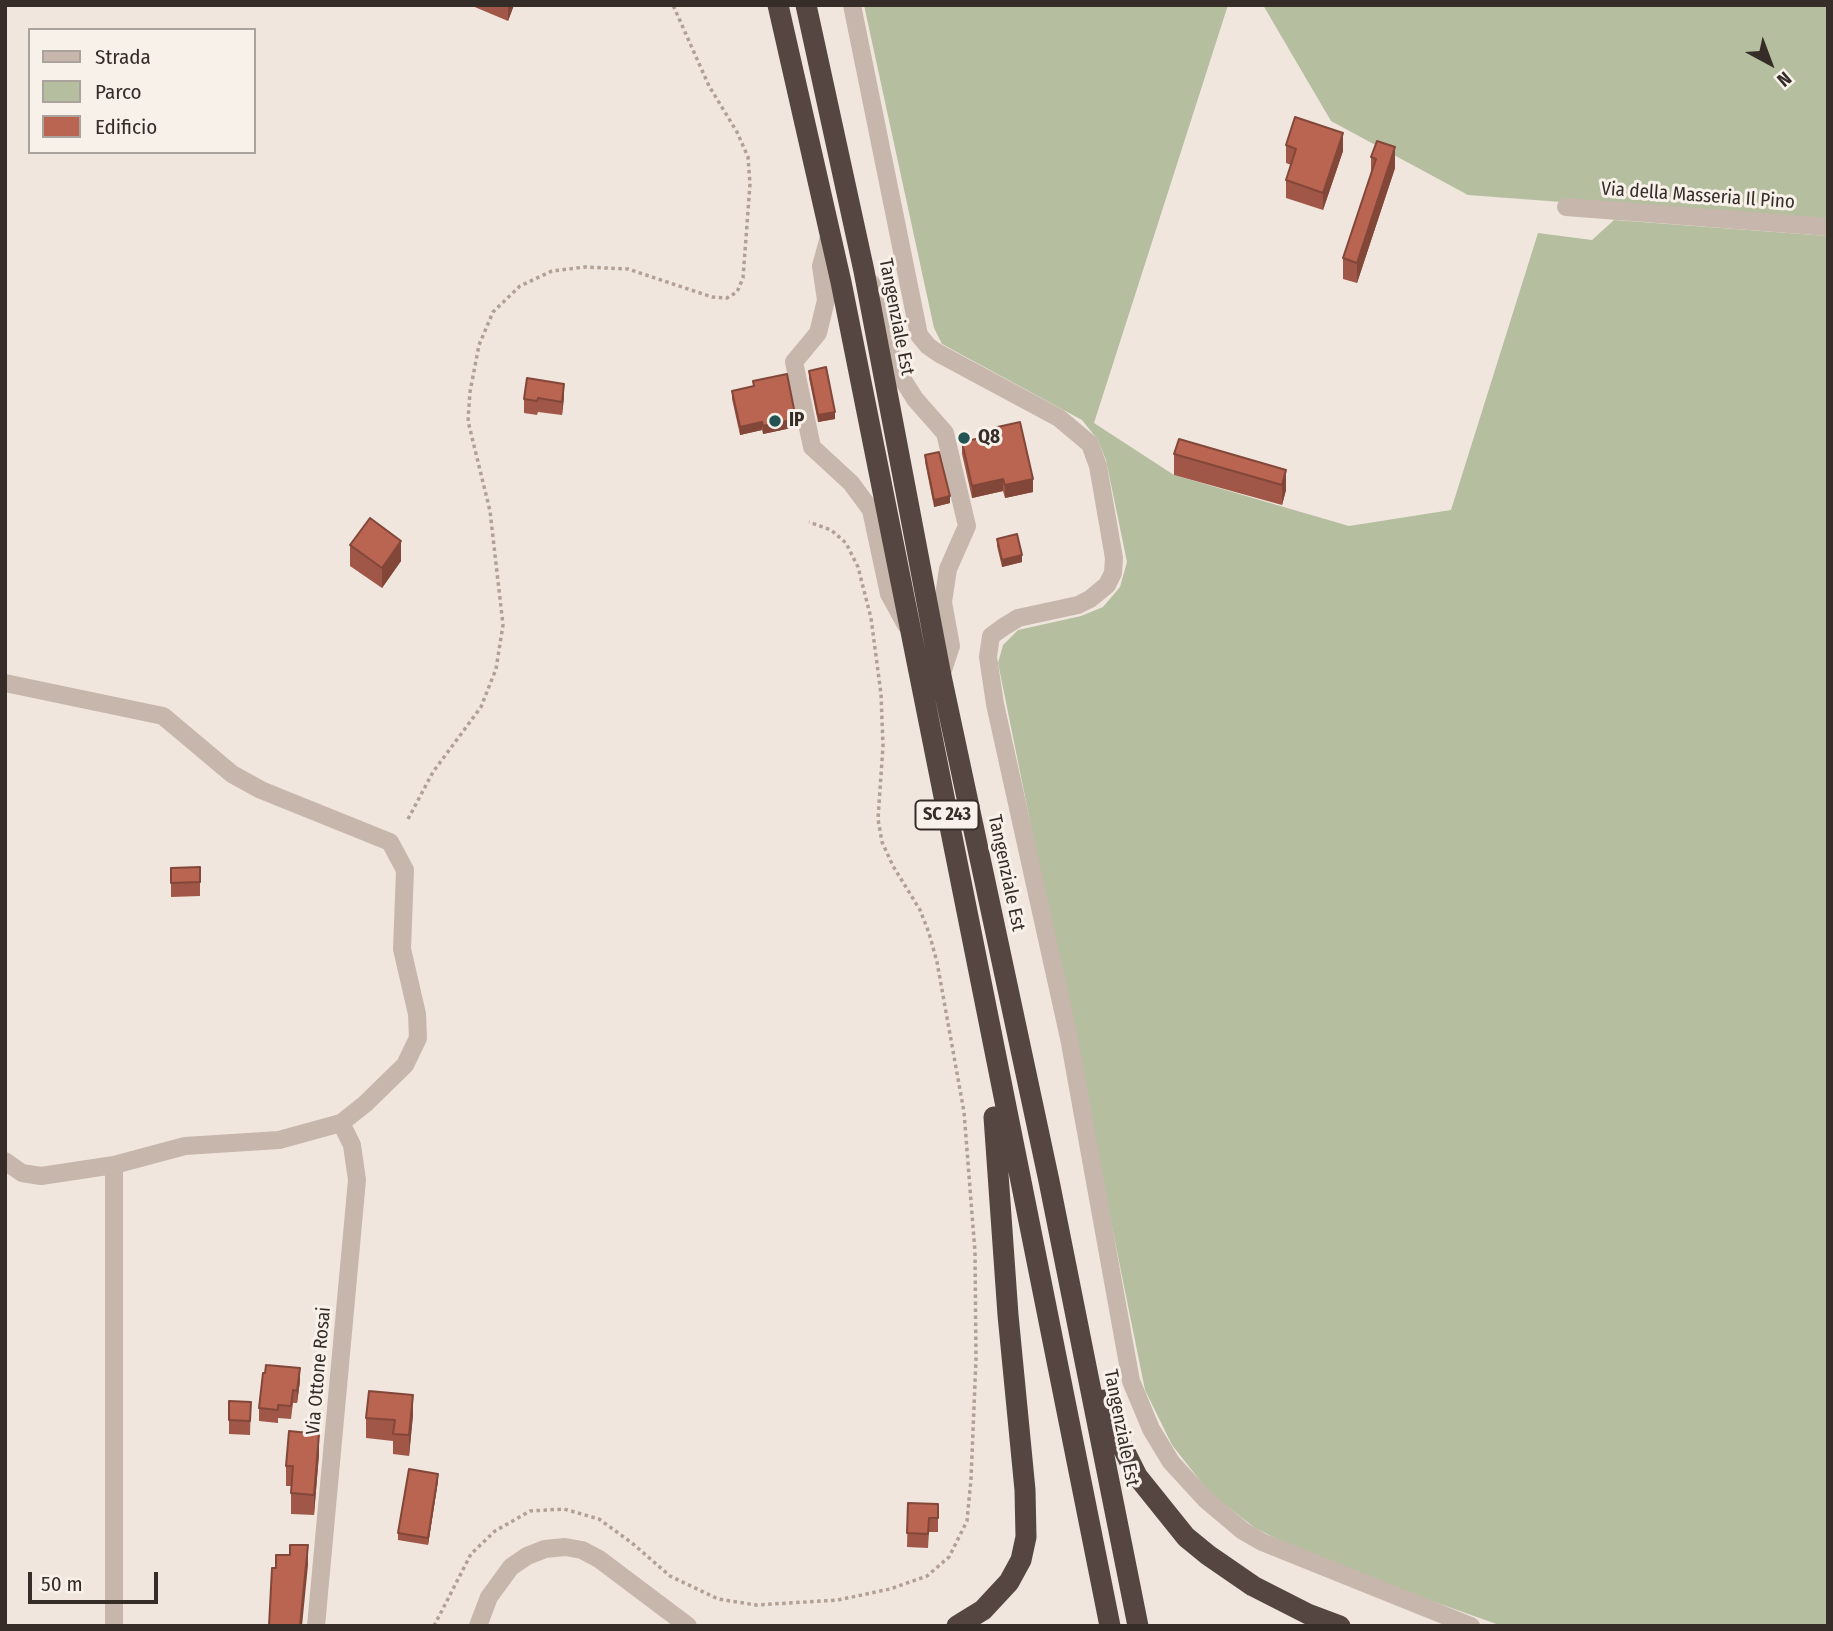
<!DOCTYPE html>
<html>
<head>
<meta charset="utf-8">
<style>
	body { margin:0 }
	#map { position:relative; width:1833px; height:1631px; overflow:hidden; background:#f0e6de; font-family:"Fira Sans Condensed",sans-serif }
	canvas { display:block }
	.frame { position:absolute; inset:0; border:7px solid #362d29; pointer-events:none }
	.legend { position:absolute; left:28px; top:28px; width:228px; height:126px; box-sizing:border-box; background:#f8f1ea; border:2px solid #aaa39d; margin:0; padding:9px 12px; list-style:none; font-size:21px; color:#362d29 }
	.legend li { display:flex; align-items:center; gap:14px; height:35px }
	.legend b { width:35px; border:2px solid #aaa39d }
	.north { position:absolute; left:1735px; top:28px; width:70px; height:70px; -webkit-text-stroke:5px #f8f1ea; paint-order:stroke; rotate:139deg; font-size:19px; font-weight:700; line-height:28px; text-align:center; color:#362d29 }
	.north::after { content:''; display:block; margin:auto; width:24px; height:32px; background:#362d29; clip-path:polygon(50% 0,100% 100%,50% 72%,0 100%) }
	.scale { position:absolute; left:28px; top:1572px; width:130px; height:32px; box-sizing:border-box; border:4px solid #362d29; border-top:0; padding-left:9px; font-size:21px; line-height:24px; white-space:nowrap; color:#362d29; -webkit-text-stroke:5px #f8f1ea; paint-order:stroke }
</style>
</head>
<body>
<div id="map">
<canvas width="1833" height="1631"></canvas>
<div class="frame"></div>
<ul class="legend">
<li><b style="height:9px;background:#c7b6ab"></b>Strada</li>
<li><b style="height:19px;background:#b5be9f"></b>Parco</li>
<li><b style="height:19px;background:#ba6552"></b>Edificio</li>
</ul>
<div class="north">N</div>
<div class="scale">50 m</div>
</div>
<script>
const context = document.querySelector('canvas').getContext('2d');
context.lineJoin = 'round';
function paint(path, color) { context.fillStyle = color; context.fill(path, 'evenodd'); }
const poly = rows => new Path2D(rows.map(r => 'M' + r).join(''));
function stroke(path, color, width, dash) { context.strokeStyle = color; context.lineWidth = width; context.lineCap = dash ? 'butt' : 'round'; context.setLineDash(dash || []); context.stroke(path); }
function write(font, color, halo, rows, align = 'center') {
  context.font = font + ' "Fira Sans Condensed",sans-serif'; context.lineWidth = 6; context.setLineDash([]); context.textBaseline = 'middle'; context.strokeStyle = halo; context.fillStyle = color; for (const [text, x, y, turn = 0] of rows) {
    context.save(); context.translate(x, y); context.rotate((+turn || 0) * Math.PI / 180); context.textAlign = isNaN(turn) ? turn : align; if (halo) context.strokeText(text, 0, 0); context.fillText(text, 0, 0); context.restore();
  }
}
paint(poly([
	[864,5,1228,5,1094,423,1174,475,1349,526,1451,510,1538,233,1592,240,1614,220,1828,236,1828,1626,1502,1626,1328,1564,1255,1528,1209,1492,1172,1445,1145,1390,998,663,1003,645,1018,630,1081,616,1103,607,1120,587,1127,562,1106,460,1098,440,1082,420,942,344,934,328],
	[1263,5,1828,5,1828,222,1468,195,1331,121]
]), '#b5be9f');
stroke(poly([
	[408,819,433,772,481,707,496,669,503,625,490,511,468,421,470,392,479,345,493,312,520,286,552,271,585,267,628,269,712,297,727,298,737,292,743,278,750,184,748,157,737,132,709,86,673,5],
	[434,1626,471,1554,495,1531,530,1511,564,1509,599,1519,632,1543,670,1576,718,1599,756,1605,838,1600,890,1589,927,1576,949,1557,967,1521,971,1479,976,1359,975,1252,964,1112,937,962,929,933,920,910,893,866,882,842,878,819,883,746,881,694,871,618,858,567,846,543,831,530,809,522]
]), '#b3a095', 3.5, [3.5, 3.5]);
stroke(poly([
	[852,5,919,335,928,346,938,353,1059,418,1090,444,1098,466,1114,558,1113,573,1107,585,1090,599,1078,605,1018,618,1002,628,991,636,988,657,995,704,1069,1038,1131,1381,1151,1429,1171,1462,1205,1499,1243,1531,1262,1542,1471,1626],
	[1566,207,1828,227],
	[830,233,821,266,826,300,818,333,794,362,812,447,851,483,871,510,889,594,906,625],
	[871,283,881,303,893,364,915,399,945,433,967,526,948,569,943,602,951,646,941,676],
	[5,683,163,716,232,774,261,790,390,842,405,870,402,949,417,1014,418,1038,405,1065,365,1104,341,1123,279,1140,185,1146,114,1165,41,1176,22,1173,5,1161],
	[114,1165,114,1626],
	[316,1626,357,1180,352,1145,341,1123],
	[478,1626,489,1597,511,1567,527,1556,545,1549,565,1547,582,1550,599,1559,688,1626]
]), '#c7b6ab', 18);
stroke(poly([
	[778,5,841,282,1110,1626],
	[806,5,864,271,941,676,1049,1181,1138,1626],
	[1104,1400,1113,1428,1137,1476,1186,1537,1208,1555,1253,1586,1308,1614,1340,1626],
	[957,1626,983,1610,1009,1582,1021,1560,1026,1537,1025,1490,1008,1315,994,1117]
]), '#564641', 21);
paint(poly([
	[470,5,514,5,508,21],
	[1286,145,1343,151,1323,210,1286,198,1286,180,1291,165,1286,163],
	[1371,157,1395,168,1357,283,1343,279,1343,258,1371,173],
	[809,371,835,419,818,422,809,378],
	[753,381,796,427,763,434,762,430,740,435,732,399,732,391,753,386],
	[564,397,562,415,538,412,537,415,524,413,524,399],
	[993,428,1033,492,1005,498,1003,491,972,498,962,454,962,442,993,435],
	[1174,454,1286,470,1286,490,1282,505,1174,475],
	[925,455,950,503,934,507,925,462],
	[997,539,1022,562,1002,567,997,546],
	[350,545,401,561,382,588,350,566],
	[200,867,200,896,171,897,171,868],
	[300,1381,297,1403,293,1403,291,1419,278,1418,278,1423,259,1421,259,1408],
	[229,1401,251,1402,250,1435,229,1434],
	[413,1415,409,1456,393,1454,393,1441,366,1438,366,1418],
	[319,1454,314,1515,291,1514,291,1486,286,1486,286,1466],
	[438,1481,428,1545,398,1540,398,1533],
	[908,1503,938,1504,938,1532,929,1532,928,1548,907,1547]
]), '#a05747');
paint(poly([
	[508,5,514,5,508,21],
	[1343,133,1343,151,1323,210,1323,193],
	[1395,147,1395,168,1357,283,1357,263],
	[564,384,564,397,562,415,562,402],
	[835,412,835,419,818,422,818,415],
	[796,419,796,427,763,434,763,426],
	[762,422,762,430,740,435,740,427],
	[1286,470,1286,490,1282,505,1282,485],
	[1003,479,1003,491,972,498,972,486],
	[1033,479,1033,492,1005,498,1005,485],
	[950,496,950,503,934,507,934,500],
	[401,541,401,561,382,588,382,568],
	[1022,555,1022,562,1002,567,1002,560],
	[300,1368,300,1381,297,1403,297,1391],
	[413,1395,413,1415,409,1456,409,1435],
	[319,1434,319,1454,314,1515,314,1495],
	[438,1474,438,1481,428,1545,428,1538],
	[308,1545,308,1565,302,1626,300,1626]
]), '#824739');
const building = poly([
	[1295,117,1343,133,1323,193,1286,180,1296,149,1286,145,1295,117],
	[1377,141,1395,147,1357,263,1343,258,1376,159,1371,157,1377,141],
	[826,367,835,412,818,415,809,371,826,367],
	[787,374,796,419,763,426,762,422,740,427,732,391,754,386,753,381,787,374],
	[527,378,564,384,562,402,538,398,537,401,524,399,527,378],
	[1020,422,1033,479,1005,485,1003,479,972,486,962,442,994,435,993,428,1020,422],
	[1179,439,1286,470,1282,485,1174,454,1179,439],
	[939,452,950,496,934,500,925,455,939,452],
	[370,518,401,541,382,568,350,545,370,518],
	[1017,534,1022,555,1002,560,997,539,1017,534],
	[200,867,200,882,171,883,171,868,200,867],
	[266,1365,300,1368,297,1391,293,1390,291,1406,278,1405,278,1410,259,1408,263,1373,265,1373,266,1365],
	[369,1391,413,1395,409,1435,393,1434,395,1420,366,1418,369,1391],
	[229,1401,251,1402,250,1421,229,1420,229,1401],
	[289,1431,319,1434,314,1495,291,1493,293,1466,286,1466,289,1431],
	[409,1469,438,1474,428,1538,398,1533,409,1469],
	[908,1503,938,1504,938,1518,929,1518,928,1534,907,1533,908,1503],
	[290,1545,308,1545,300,1626,269,1626,272,1568,276,1568,276,1555,290,1555,290,1545]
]);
paint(building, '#ba6552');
stroke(building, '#824739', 2);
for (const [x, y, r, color] of [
	[775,421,7,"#235353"],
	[964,438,7,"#235353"]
]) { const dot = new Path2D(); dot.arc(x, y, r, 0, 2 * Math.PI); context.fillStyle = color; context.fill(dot); stroke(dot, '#f8f1ea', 2.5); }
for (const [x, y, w] of [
	[947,815,63]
]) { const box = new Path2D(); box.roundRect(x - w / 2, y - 14.5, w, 29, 5); context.fillStyle = '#f8f1ea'; context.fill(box); stroke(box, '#362d29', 2); }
write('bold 18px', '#362d29', null, [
	["SC 243",947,815]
]);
write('19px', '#362d29', '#f8f1ea', [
	["Via della Masseria Il Pino",1698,196,4],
	["Tangenziale Est",896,317,79],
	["Tangenziale Est",1006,873,78],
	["Via Ottone Rosai",319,1371,-85],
	["Tangenziale Est",1121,1428,79]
]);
write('bold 19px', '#362d29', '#f8f1ea', [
	["IP",789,421],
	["Q8",978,438]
], 'left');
</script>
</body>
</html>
